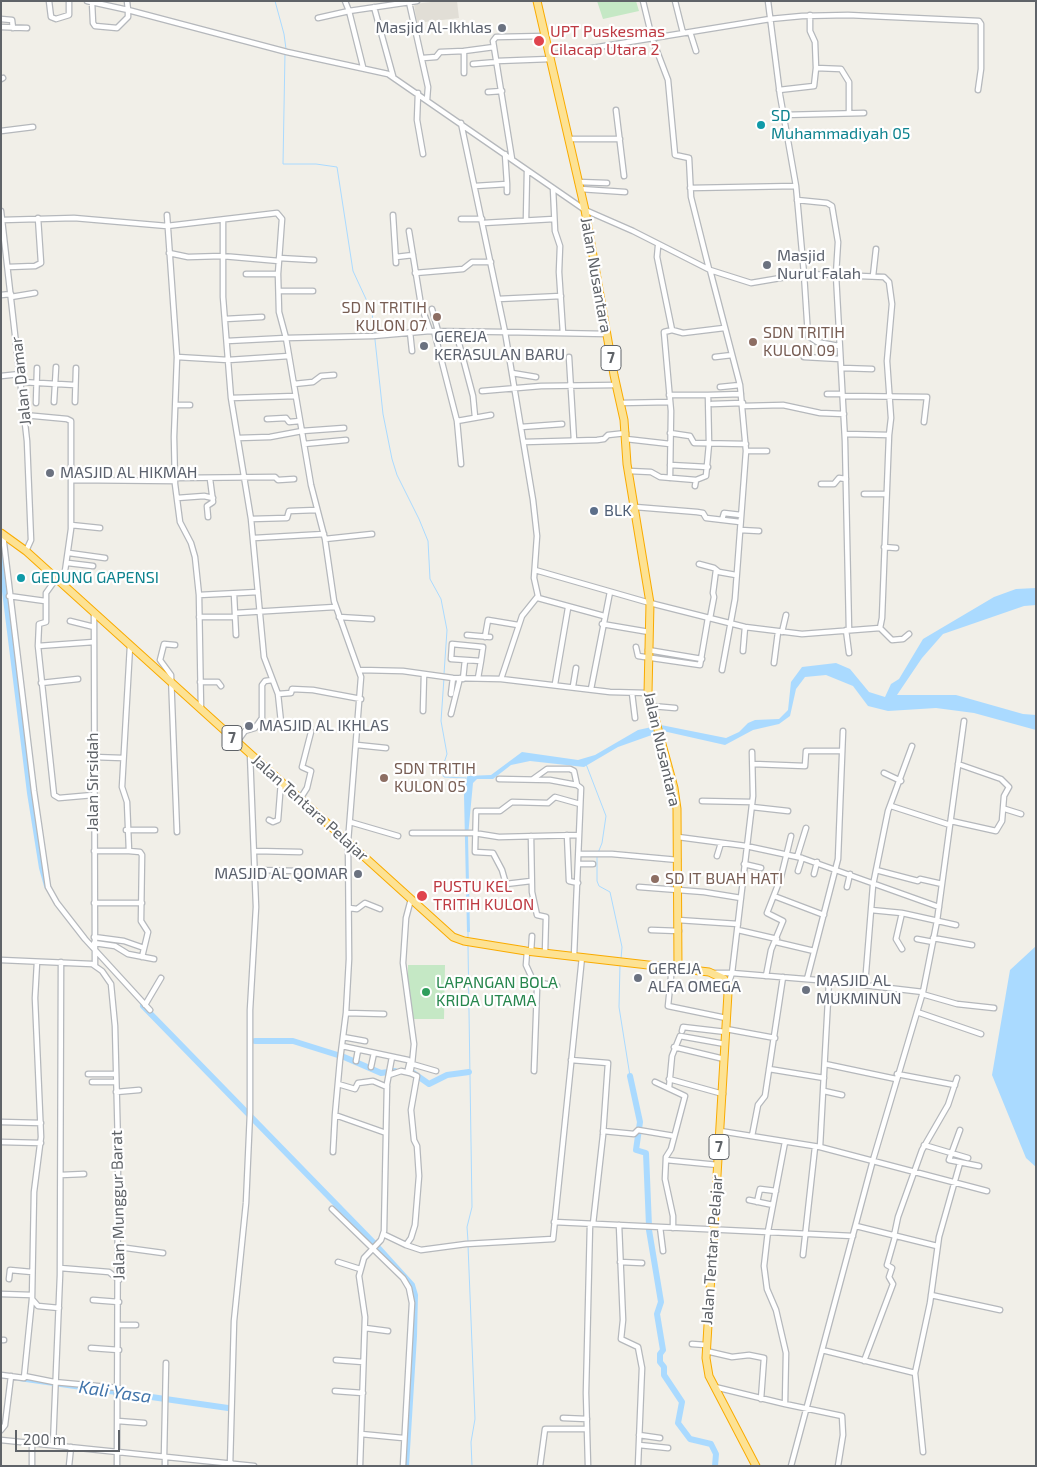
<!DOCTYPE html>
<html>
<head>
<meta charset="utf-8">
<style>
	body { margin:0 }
	#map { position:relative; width:1037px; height:1467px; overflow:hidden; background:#f1efe8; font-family:"Exo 2",sans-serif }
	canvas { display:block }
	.frame { position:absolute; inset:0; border:2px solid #5f6368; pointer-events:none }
	.scale { position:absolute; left:15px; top:1430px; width:105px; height:22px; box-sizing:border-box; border:2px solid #5f6368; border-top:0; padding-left:6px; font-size:15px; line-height:18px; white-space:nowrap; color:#5f6368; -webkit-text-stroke:4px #fff; paint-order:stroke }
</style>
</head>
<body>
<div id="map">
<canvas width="1037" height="1467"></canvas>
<div class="frame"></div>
<div class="scale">200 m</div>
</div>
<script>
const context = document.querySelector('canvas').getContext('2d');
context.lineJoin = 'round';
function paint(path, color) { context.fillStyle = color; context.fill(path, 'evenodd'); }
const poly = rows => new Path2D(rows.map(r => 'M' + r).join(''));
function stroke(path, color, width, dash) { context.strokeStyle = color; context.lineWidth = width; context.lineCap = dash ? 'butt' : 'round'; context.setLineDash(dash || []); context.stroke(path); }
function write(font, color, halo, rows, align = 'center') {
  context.font = font + ' "Exo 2",sans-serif'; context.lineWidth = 4.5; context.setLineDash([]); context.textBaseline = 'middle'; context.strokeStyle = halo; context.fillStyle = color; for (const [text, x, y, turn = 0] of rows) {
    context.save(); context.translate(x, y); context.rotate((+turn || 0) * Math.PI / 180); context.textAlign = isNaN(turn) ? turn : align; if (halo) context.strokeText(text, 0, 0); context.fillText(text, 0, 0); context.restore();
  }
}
paint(poly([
	[440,1,457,1,459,18,417,23,414,4]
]), '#e1ded6');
paint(poly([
	[597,1,636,1,639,11,603,19],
	[408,965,445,965,444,1019,408,1019]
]), '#c5e8c5');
paint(poly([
	[1036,588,1036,605,1024,606,943,634,922,658,897,695,956,695,1023,714,1036,715,1036,730,974,713,936,708,888,711,868,706,853,686,826,675,805,677,796,689,790,716,779,724,753,730,725,745,663,731,618,747,584,767,530,761,511,765,493,779,477,779,473,783,468,836,470,932,467,932,464,795,467,776,491,775,522,752,578,760,595,755,638,730,661,725,726,738,739,732,748,723,755,720,779,719,788,710,791,682,802,667,836,663,850,669,869,692,885,697,891,684,899,679,923,639,994,597,1016,589],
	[1036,946,1036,1167,1026,1158,992,1075,1010,970]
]), '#aadaff');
stroke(poly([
	[275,1,284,34,286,49],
	[285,53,283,164,316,164,337,167,353,271,372,312,383,414,392,459,397,475,419,519,428,541,430,579,441,599,447,630,444,674],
	[444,678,441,721,447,754,441,772,444,777,466,778],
	[586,764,606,816,602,843,598,853],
	[597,857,597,881,599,886,610,892,622,947,621,959],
	[468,939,468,931],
	[620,965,619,1007,630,1076],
	[468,1241,467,1227,472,1207,468,946],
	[468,1245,475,1419,471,1442,472,1466]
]), '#aadaff', 1);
stroke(poly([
	[1,559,30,793,42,868,47,886],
	[143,1006,373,1242,412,1285,415,1295,414,1336,406,1466],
	[255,1041,293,1041,344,1057,381,1073,395,1071],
	[412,1072,429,1084,447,1075,469,1072],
	[630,1076,640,1122,636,1150,646,1153,649,1226],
	[649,1230,661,1302,657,1314,663,1350,660,1354,660,1362,664,1367,664,1375,682,1402,678,1423,690,1439,711,1444,716,1454,715,1466],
	[19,1378,228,1408]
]), '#aadaff', 6);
const minor = poly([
	[49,1,51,17,56,19,69,15,69,1],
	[87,1,128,10,127,1],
	[643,1,652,38,668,80,675,155,689,158,691,197,709,269],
	[675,1,683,33],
	[92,2,93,23,95,26,117,28,128,17,128,10,287,52,388,74,585,210,633,231,710,270,751,283,804,274,796,186,780,95,768,1],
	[409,2,428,87,427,100],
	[374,7,393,76],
	[810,15,810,31,815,42,816,68,841,69,849,82,849,113],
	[318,18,349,11,345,1],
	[1,19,12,20,13,28],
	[1,27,27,28],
	[690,32,696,51],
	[464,51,494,47],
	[549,55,770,19,802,16,848,15,979,21,981,24,981,69,978,90],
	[423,58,436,57,440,52,464,51,464,73],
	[497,61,550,59],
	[473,64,497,62],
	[363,67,349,11,417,1],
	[1,79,3,78],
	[779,90,814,86,816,68],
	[488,92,502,91],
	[418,93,417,120,423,154],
	[616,110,624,176],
	[783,115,864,113],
	[461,123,505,332,607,334],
	[1,131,33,127],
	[569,139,620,139],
	[505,154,507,184],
	[512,159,493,41,496,37,545,36],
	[578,182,607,183],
	[475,186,507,184,507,192],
	[553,188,555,231,560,246,559,272,563,333],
	[690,188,796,186],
	[580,189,625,192],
	[797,200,827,203,832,206,838,242,836,275,884,277,889,282,892,304,887,361,891,418,889,435],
	[1,211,27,441,31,540,26,551],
	[167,215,177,357,174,437,175,484,180,522,191,543,195,557,199,595,201,709],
	[393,215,396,263],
	[461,219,482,219],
	[2,220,74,218,167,226,277,213,282,219,278,274,279,312,286,338,373,336,430,331,505,332,533,500,537,536,534,578,538,596,522,616,501,679],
	[526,220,527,171],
	[223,221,223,297,231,398,251,519,264,657,278,694,281,722],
	[483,223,554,219],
	[409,231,421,305,430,331],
	[658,246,657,257,672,330],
	[169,253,188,257,222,256,279,261],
	[396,257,413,255],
	[279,258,314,260],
	[8,267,35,266,41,263,38,218],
	[710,270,740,385,746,451,735,599,722,670],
	[415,273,463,269,472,262,491,262],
	[246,274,278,274],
	[873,276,876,249],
	[279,291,313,291],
	[1,295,11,294],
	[11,297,35,293],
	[498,299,561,296],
	[432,309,438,331],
	[225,319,262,317],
	[434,331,457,421,461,464],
	[410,332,412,351],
	[456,332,473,396,475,417],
	[227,341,286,338,311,485,325,539,334,601,361,677,348,842,349,959,346,1013,340,1060,335,1115,386,1133,384,1231,381,1240,364,1258,359,1276,365,1317,360,1466],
	[839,346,817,342,808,336,804,274,836,275,845,441,849,630],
	[177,357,228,360,289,356],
	[569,357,574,440],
	[715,357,732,355],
	[804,357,840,359],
	[842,368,872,369],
	[512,373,536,377],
	[1,376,20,374],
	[21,382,75,385],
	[294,384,313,382,321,376,334,375],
	[720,387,740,385],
	[482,391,541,386,616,385],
	[827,394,842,394],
	[669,395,708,395],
	[843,396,927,397,924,422],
	[231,398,296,396],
	[54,402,56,367],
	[75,402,76,368],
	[36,403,37,368],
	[620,403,670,402],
	[712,404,743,403],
	[176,405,190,405],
	[743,406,783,405,820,413,844,414],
	[24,415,67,419,71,421,71,529,63,585],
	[267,419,286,418,289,422,300,421],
	[457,421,491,415],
	[521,427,562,424],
	[670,433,690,436,694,443,746,444],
	[238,438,270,437,302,431,344,428],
	[626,439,670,444],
	[524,442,597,440,604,439,608,435,626,433],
	[304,444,346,440],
	[746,451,767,451],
	[670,465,708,467],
	[629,471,651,472,660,477,696,480],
	[175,478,275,477,278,480,294,479],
	[670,478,671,411,664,332,672,330,683,333,724,328],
	[72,480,175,481],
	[821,484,834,484,839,478,846,479],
	[695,486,696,480,706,476,709,444,708,395,741,394],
	[864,494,886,494],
	[177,498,204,496,213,498],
	[635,507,697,512,703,513,706,518,740,522],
	[208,517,207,506,213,502,210,479],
	[251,519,287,518,289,511,317,510],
	[722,520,724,513,741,515],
	[71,525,100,528],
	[740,530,759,531],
	[3,535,34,791,48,887,57,903,85,939,150,1010],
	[254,538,324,534],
	[325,539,372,534],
	[884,547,896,548],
	[69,553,105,558],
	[68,563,93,566],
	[699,564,714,568,719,572,736,575],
	[535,570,650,603,745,627,802,634,880,628,882,618,889,435,845,434],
	[56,579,46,593,46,622,39,624,38,646,54,795,59,798,93,795],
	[234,594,236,635],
	[199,595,258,592],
	[9,596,45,601],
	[538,598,604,616],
	[94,613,95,965],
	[235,613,335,607],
	[199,617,235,617],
	[339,617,372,619],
	[710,618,714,597,713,593,716,570],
	[70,621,94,627],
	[602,624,649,632],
	[880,628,892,640,903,639,909,634],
	[846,630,849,653],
	[782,632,786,615],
	[467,635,490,637],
	[485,637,488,620,518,625],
	[175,645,164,644,160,660,171,675,177,832],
	[38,646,94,642],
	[130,646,122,787,127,802,129,851,140,852,142,855,141,921,148,932,142,957],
	[636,647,638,656,700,665,708,618],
	[648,650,702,659],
	[743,651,745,627],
	[774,663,778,632],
	[360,670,403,671,453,678,501,679,610,692,648,693],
	[478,678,481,661,483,647,452,644,451,659,481,661],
	[463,679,465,660],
	[200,682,218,682,221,686],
	[41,683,78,679],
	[555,684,568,608],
	[573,686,576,668],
	[591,689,610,592],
	[632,693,635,718],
	[278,694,291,693,292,689,313,690,361,699],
	[451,694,453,678],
	[652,706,675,708],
	[423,711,424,674],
	[451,714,460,678],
	[237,742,245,731,255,728,262,718,262,685,265,681,272,680],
	[357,745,386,748],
	[93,757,123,758],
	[753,764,805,766,806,751,842,751],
	[884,773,901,781],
	[499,779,550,780,577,785,581,788,574,956],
	[533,779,547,769,570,769,574,771,577,785],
	[300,799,307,788,311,771,302,767,311,732],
	[702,801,752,802],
	[891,806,950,825],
	[752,807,788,811],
	[1005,809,1021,814],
	[269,820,273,822,278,820,281,782],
	[951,821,996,831,1002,821,1004,796,1009,787,1001,779,958,764],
	[350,822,398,836],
	[126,830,155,830],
	[412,833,474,833,499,837,578,835],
	[567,835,569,881,578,883],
	[531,836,532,892,537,915,546,917,545,953],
	[678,837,746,846,802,858,939,907],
	[94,851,129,851],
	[255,851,300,852],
	[579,854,612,854,678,860],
	[717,856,721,843],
	[797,857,806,828],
	[579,864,593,864],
	[744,864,761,868],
	[256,870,299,871],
	[876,870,918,881,920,879,942,884],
	[798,871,802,858],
	[814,874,817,862],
	[531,881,506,884,502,870,493,853,475,852,476,811,500,811,512,802,548,803,555,797,580,804],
	[639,887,704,892,741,898],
	[847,887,850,874],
	[774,896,824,915],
	[411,899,406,918,403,963,414,1044,412,1064],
	[94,903,142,903],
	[349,908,357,909,365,903,380,909],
	[871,910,902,913,956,925],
	[678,920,738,924],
	[651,930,679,931],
	[738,930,777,939],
	[94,937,124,941,144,948],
	[933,938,972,945],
	[917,939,933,942],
	[776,942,814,951],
	[94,943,115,946,128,954,154,959],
	[902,949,896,939,902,913],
	[527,951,526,965,537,989,534,1071],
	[531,952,532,936],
	[1,960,92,964,102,971,111,984,115,1026,118,1147,117,1466],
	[37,962,35,998,41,1137,34,1192,32,1299,38,1306,59,1308],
	[672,967,668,1006,726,1018],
	[715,973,732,973,753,796,752,752],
	[766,976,771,950,783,921,767,913,781,877,791,836],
	[807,979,838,859,843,731],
	[536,982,557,986],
	[728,985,732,973,829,981,923,992],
	[865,985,873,885,888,811,912,746],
	[922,994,957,1004,994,1008],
	[828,997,864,1002],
	[145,1005,161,978],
	[917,1012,981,1034],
	[346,1013,384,1014],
	[726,1029,775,1038],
	[682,1031,683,1027,726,1032],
	[343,1037,365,1041],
	[342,1046,408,1060,410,1061,408,1069],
	[674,1047,724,1059],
	[571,1060,608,1063,603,1135,593,1224],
	[356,1061,358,1050],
	[825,1064,896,1079],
	[371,1067,374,1053],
	[769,1069,824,1078],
	[88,1074,116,1074],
	[897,1074,955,1085],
	[389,1075,401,1071,410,1073,412,1064,436,1071],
	[669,1079,723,1094],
	[92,1082,116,1082],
	[655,1082,685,1096,671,1149,666,1157,665,1179,673,1216,673,1228],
	[338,1084,355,1089,358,1083,373,1081,387,1087],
	[669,1088,672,1056,680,1036,725,1044],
	[824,1091,842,1095],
	[116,1092,139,1090],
	[1,1122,41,1123],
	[960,1130,949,1160,979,1166],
	[603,1131,634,1134,638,1130,674,1136],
	[720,1131,820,1147,829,981],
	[386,1133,387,1084,392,1057],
	[752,1136,758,1105,765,1096,783,977],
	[1,1142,41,1143],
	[785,1142,768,1231,764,1266,767,1289,776,1310,786,1353,785,1404,842,1416,843,1435,838,1466],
	[924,1145,968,1158],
	[820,1147,987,1191],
	[333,1152,335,1115],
	[666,1160,718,1165],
	[61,1175,84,1174],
	[749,1200,773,1205],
	[757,1202,760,1189,776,1191],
	[332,1209,403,1278,409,1288,412,1303,403,1466],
	[554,1222,853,1236],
	[619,1225,623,1320,621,1339,638,1347,642,1368,638,1466],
	[856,1226,937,1246],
	[660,1227,663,1251],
	[383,1234,406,1245,411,1238,415,1225,419,1176,417,1146,414,1140,411,1110,417,1076,410,1073],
	[894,1236,898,1217,922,1150,948,1105,957,1078],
	[406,1245,421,1250,466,1244,553,1239,582,957],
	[119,1247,163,1253],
	[803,1255,815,1147],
	[338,1262,360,1269],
	[620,1262,642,1263],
	[60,1268,109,1272,119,1280],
	[9,1279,10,1270,32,1272],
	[1,1294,32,1295],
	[931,1295,1000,1310],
	[93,1300,119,1302],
	[119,1325,136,1325],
	[365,1328,388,1331],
	[1,1340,4,1340],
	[692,1344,706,1345],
	[91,1348,119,1350],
	[822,1350,915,1373],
	[706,1351,732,1357,749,1355,764,1358,761,1399],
	[336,1360,363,1362],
	[864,1361,893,1284,889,1277,892,1268,887,1265,895,1237],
	[1,1375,24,1378,32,1299],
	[24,1376,54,1382,119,1388],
	[715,1387,785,1404],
	[335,1391,363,1393],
	[563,1418,587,1419],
	[118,1421,144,1423],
	[1,1430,5,1425,11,1376],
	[361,1434,403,1438],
	[639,1435,660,1438],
	[1,1440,254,1466],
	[53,1445,60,1275,61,962],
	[639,1445,668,1448],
	[923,1452,915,1373,930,1303,939,1237,960,1163],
	[164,1457,166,1363],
	[165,1457,165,1466],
	[32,1466,32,1443],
	[69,1466,71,1447],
	[230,1466,234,1321,246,1203,250,1113,250,1010,256,907,250,754],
	[540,1466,545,1429,587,1429],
	[588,1466,586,1393,590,1224],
	[791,1466,873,1160,923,992,937,921,964,721]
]);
const highway = poly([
	[537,1,585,210,614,375,624,420,627,464,650,603,648,693,674,788,677,809,678,968],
	[1,533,26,551,453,937,464,941,526,951,709,972,724,979,728,985,728,993,706,1358,709,1376,756,1466]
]);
stroke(minor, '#b5b8bc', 7);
stroke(highway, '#f9ab00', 9);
stroke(minor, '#fff', 4.5);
stroke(highway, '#fde293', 7);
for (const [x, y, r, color] of [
	[502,28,5,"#6b7280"],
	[539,41,6,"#e0444e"],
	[761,125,5,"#0f9aa8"],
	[767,265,5,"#6b7280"],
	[437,317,5,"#8d6e63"],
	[753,342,5,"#8d6e63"],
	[424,346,5,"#6b7280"],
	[50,473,5,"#6b7280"],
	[594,511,5,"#5c6f8a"],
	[21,578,5,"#0f9aa8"],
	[249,726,5,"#6b7280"],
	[384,778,5,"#8d6e63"],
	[358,874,5,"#6b7280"],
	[655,879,5,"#8d6e63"],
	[422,896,6,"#e0444e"],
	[638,978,5,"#6b7280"],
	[806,990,5,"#6b7280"],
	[426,992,5,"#2e9e5b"]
]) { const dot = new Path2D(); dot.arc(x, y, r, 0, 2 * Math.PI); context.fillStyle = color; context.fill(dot); stroke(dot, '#fff', 2); }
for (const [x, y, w] of [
	[611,358,20],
	[232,738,20],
	[719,1147,20]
]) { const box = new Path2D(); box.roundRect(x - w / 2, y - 12.5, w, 25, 4); context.fillStyle = '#fff'; context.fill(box); stroke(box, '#5f6368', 1); }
write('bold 15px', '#5f6368', null, [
	["7",611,358],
	["7",232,738],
	["7",719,1147]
]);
write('16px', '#5b616d', '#fff', [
	["Masjid Al-Ikhlas",492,28,"right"],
	["Masjid",777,256],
	["Nurul Falah",777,274],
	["GEREJA",434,337],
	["KERASULAN BARU",434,355],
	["MASJID AL HIKMAH",60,473],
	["MASJID AL IKHLAS",259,726],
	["MASJID AL QOMAR",348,874,"right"],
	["GEREJA",648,969],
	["ALFA OMEGA",648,987],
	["MASJID AL",816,981],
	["MUKMINUN",816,999]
], 'left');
write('16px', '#be3a42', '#fff', [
	["UPT Puskesmas",550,32],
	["Cilacap Utara 2",550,50],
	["PUSTU KEL",433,887],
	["TRITIH KULON",433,905]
], 'left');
write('16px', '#0d838f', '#fff', [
	["SD",771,116],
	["Muhammadiyah 05",771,134],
	["GEDUNG GAPENSI",31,578]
], 'left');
write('16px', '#5f6368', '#fff', [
	["Jalan Nusantara",596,275,80],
	["Jalan Damar",21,381,-96],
	["Jalan Nusantara",662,749,77],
	["Jalan Sirsidah",93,782,-90],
	["Jalan Tentara Pelajar",310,808,42],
	["Jalan Munggur Barat",118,1205,-91],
	["Jalan Tentara Pelajar",712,1250,-86]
]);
write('16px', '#785e54', '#fff', [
	["SD N TRITIH",427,308,"right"],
	["KULON 07",427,326,"right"],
	["SDN TRITIH",763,333],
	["KULON 09",763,351],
	["SDN TRITIH",394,769],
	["KULON 05",394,787],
	["SD IT BUAH HATI",665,879]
], 'left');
write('16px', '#4e5e75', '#fff', [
	["BLK",604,511]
], 'left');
write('16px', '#27864d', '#fff', [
	["LAPANGAN BOLA",436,983],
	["KRIDA UTAMA",436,1001]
], 'left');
write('italic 18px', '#4174aa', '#fff', [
	["Kali Yasa",115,1392,8]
]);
</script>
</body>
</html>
